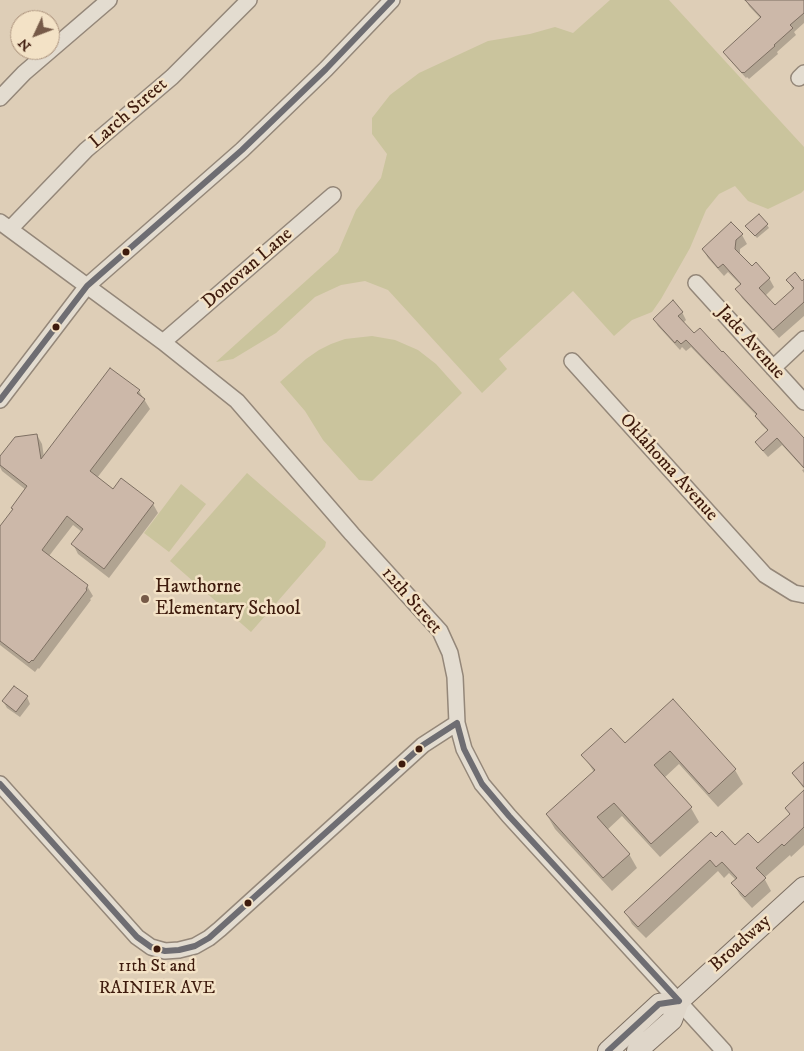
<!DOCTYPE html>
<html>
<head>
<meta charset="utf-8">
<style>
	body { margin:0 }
	#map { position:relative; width:804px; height:1051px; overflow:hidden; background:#deceb7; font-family:"IM FELL DW Pica",serif }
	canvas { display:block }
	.north { position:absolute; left:10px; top:10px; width:50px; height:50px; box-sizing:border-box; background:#f3e2c6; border:1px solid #ab927c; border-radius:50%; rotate:227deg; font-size:14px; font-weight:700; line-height:20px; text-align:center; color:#3e1b0d }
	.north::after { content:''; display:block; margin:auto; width:18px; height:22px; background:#765a48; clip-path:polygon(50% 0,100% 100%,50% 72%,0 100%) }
</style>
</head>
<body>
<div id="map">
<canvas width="804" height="1051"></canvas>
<div class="north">N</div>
</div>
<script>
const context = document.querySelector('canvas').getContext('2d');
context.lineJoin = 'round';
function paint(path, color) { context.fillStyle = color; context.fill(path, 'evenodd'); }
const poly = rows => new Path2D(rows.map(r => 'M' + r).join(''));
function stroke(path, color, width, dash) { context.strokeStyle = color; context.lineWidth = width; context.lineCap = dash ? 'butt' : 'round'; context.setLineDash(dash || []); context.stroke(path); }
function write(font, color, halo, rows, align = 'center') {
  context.font = font + ' "IM FELL DW Pica",serif'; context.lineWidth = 5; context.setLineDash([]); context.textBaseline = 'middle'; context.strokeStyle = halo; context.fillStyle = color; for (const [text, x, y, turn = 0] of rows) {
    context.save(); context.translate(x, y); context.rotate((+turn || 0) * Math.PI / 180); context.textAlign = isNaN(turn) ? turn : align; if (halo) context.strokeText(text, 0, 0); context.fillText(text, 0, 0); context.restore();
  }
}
paint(poly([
	[610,0,669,0,804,147,804,190,801,193,768,209,748,201,735,186,719,194,706,210,690,248,661,299,652,312,632,320,614,336,573,291,499,359,507,369,482,393,388,290,365,281,341,285,315,297,276,333,233,359,216,362,338,252,356,210,381,178,387,154,372,134,372,118,390,95,419,73,488,41,530,34,555,27,573,33],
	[372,336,395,340,418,350,436,364,462,393,372,481,359,480,323,440,305,411,280,382,306,359,319,350,331,344,345,339],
	[247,473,326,542,325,547,251,632,170,561],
	[181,484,206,504,169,552,144,533]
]), '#cac49d');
paint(poly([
	[746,0,804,0,804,23,794,32,796,35,777,52,778,54,749,79,747,77,746,78,728,58,725,52,761,19,749,6],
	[767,225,769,228,757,238,749,229],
	[742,235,747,244,740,249,740,255,752,268,769,278,774,287,765,296,775,307,793,290,788,281,801,281,804,279,804,316,779,338,742,298,737,289,741,285,728,272,724,276,708,258,703,250],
	[682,312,686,320,683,323,804,440,804,473,802,470,804,469,782,445,768,457,761,449,757,442,768,431,761,424,757,416,691,347,686,351,682,347,680,350,658,326,654,319],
	[139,391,150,409,97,478,113,491,153,504,158,513,109,578,78,554,73,544,82,532,73,525,49,556,87,586,93,596,90,599,91,600,39,669,38,668,35,672,0,645,0,528,14,510,26,490,2,471,0,467,0,458,37,435,42,444,44,457],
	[27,697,30,704,20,717,7,708,3,701],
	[673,701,735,770,743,784,718,807,679,764,664,778,691,808,699,822,660,857,622,816,607,830,629,854,637,868,612,891,555,829,547,815,594,772,583,755,624,745],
	[804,764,804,789,793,773],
	[804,792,804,845,791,857,790,855,764,878,771,891,752,908,740,895,733,883,736,880,729,873,724,878,718,871,646,938,632,924,626,913,715,839,735,847,757,845,790,815,786,808]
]), '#0003');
const building = poly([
	[745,0,804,0,804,13,790,25,793,28,774,45,775,46,744,73,743,72,742,73,723,52,761,17,745,0],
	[759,214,768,224,755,236,745,226,759,214],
	[731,222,743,234,736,240,735,249,752,266,756,262,770,278,759,288,775,305,794,288,786,280,795,272,802,281,804,279,804,302,773,330,735,289,741,284,723,264,718,268,702,249,731,222],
	[673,300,683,312,678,316,694,333,700,328,722,352,723,351,804,438,804,468,777,438,763,451,755,442,768,430,755,416,757,414,686,340,681,344,677,340,675,343,653,319,673,300],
	[110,368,140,390,137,393,145,399,90,471,113,489,121,478,154,503,104,569,71,544,83,529,67,516,42,550,88,585,86,589,87,590,33,661,32,660,29,663,0,641,0,526,13,509,11,508,27,486,0,465,0,456,15,437,37,434,41,459,110,368],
	[14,686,28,696,16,712,2,701,14,686],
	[673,699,736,769,709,794,670,751,654,765,692,807,651,844,614,803,597,817,630,854,603,878,546,814,595,770,581,755,611,728,625,743,673,699],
	[804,762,804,787,792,773,804,762],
	[804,790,804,827,784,846,782,844,756,868,766,878,745,897,731,883,737,878,722,862,716,867,710,860,638,927,624,912,711,832,716,837,722,831,735,845,748,833,758,843,790,814,785,808,804,790]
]);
paint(building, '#ccb8a9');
stroke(building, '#7d6f62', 1);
const minor = poly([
	[799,78,804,73],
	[0,98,24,73,109,0],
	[0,222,163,342,237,401,352,534,440,631,450,653,455,677,457,723,464,749,482,784,509,816,724,1051],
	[10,229,86,150,172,77,249,0],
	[696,283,804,402],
	[163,342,333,195],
	[572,361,765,575,794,593,804,595],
	[773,368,804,339],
	[0,400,87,286,242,150,326,69,392,0],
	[0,784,137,937,151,947,165,951,179,950,195,946,209,938,220,929,423,745,457,723]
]);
const major = poly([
	[608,1051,659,1004,679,1001],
	[637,1051,672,1020,679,1001,804,887]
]);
stroke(minor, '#948779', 18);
stroke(major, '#7d6f62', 22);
stroke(minor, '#e3dcd0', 15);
stroke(major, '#dfd6c9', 20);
stroke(poly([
	[0,400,87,286,242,150,326,69,392,0],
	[0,784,137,937,151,947,165,951,179,950,195,946,209,938,423,745,457,723,464,749,482,784,509,816,679,1001],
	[608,1051,659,1004,679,1001]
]), '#6e6d72', 6);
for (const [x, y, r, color] of [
	[126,252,4.5,"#3e1b0d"],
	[56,327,4.5,"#3e1b0d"],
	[145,599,5,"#765a48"],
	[419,749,4.5,"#3e1b0d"],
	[402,764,4.5,"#3e1b0d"],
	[248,903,4.5,"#3e1b0d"],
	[157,949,4.5,"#3e1b0d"]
]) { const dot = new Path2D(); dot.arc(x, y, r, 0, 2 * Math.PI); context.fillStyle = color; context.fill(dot); stroke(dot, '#f3e2c6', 2); }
write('18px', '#3e1b0d', '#f3e2c6', [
	["11th St and",157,967],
	["RAINIER AVE",157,989]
]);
write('19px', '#3e1b0d', '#f3e2c6', [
	["Larch Street",129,114,-41],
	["Donovan Lane",248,269,-41],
	["Jade Avenue",750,343,48],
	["Oklahoma Avenue",668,468,48],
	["12th Street",411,601,49],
	["Broadway",741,944,-42]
]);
write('19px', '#3e1b0d', '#f3e2c6', [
	["Hawthorne",155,588],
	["Elementary School",155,610]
], 'left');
</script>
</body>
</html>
